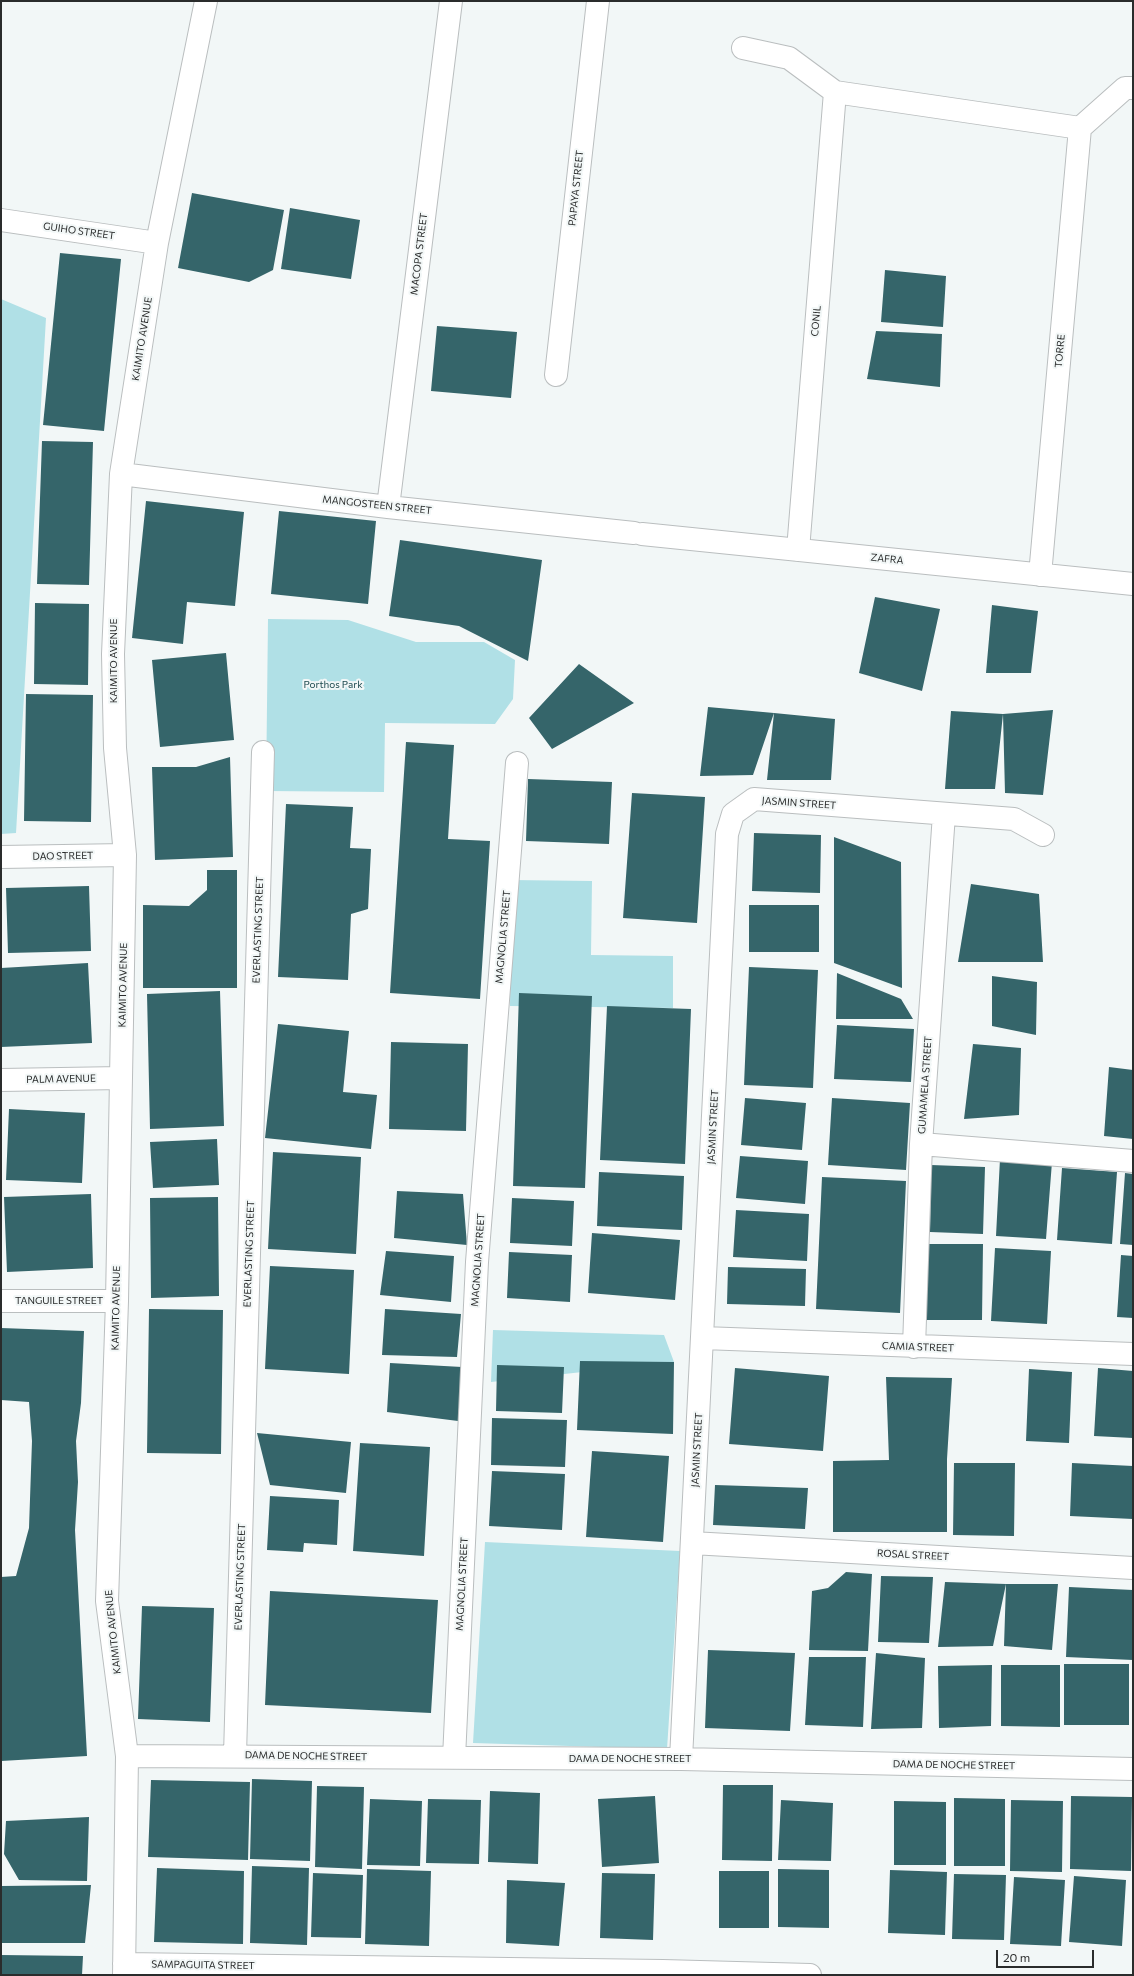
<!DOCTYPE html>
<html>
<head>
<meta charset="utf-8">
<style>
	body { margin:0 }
	#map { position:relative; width:1134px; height:1976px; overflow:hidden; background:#f2f7f7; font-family:Commissioner,sans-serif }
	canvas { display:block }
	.frame { position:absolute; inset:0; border:2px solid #2a2c2c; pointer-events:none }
	.scale { position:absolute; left:996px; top:1950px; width:98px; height:18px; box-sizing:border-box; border:2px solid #2a2c2c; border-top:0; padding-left:5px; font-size:12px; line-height:14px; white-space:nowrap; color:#2a2c2c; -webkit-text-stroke:3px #f2f7f7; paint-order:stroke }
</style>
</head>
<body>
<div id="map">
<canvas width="1134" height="1976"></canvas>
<div class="frame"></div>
<div class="scale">20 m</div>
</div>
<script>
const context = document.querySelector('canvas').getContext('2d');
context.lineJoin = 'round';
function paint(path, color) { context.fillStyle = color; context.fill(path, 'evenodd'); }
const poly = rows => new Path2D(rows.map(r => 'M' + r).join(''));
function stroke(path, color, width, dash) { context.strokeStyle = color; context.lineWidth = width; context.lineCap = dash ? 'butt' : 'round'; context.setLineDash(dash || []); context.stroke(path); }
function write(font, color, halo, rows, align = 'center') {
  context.font = font + ' Commissioner,sans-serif'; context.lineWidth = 4; context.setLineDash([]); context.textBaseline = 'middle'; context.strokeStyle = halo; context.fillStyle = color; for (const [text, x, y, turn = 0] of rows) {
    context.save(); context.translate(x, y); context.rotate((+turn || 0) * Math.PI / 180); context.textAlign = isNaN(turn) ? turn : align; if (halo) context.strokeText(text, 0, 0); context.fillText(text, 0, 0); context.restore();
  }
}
paint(poly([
	[1,299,46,318,16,833,1,834],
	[268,619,348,620,416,642,484,642,515,660,513,699,495,724,385,723,384,792,266,791],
	[511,880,592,881,591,955,673,956,673,1008,510,1006],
	[493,1330,664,1335,674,1362,491,1382],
	[485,1542,680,1551,667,1749,473,1743]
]), '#b0e0e6');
paint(poly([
	[192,193,284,210,273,270,249,282,178,268],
	[290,208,360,220,351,279,281,269],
	[60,253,121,259,104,431,43,425],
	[885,270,946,276,943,327,881,322],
	[437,326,517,332,511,398,431,391],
	[876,331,942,334,940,387,867,379],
	[42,441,93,442,89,585,37,584],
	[146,501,244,512,235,606,187,602,183,644,132,638],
	[279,511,376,521,368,604,271,594],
	[400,540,542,560,528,661,459,626,389,616],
	[875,597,940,609,922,691,859,673],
	[35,603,89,604,88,685,34,684],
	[992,605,1038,611,1031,673,986,673],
	[226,653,234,740,160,747,152,660],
	[579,664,634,703,552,749,529,718],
	[26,694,93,695,91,822,24,821],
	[708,707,774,713,753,775,700,776],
	[1053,710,1043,795,1005,793,1003,714],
	[951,711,1003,714,995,789,945,789],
	[774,713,835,719,831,780,767,780],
	[406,742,454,745,448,839,490,841,480,999,390,993],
	[230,757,233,857,155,860,152,767,196,767],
	[528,779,612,782,609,844,526,841],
	[632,793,705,797,697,923,623,918],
	[286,804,353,807,350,848,371,849,368,909,351,914,348,980,278,977],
	[754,833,821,835,820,893,752,891],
	[834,837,901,862,902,988,834,963],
	[207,870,237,870,237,988,143,988,143,905,189,906,207,890],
	[971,884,1039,894,1043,962,958,962],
	[89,886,91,951,8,953,6,888],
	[749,905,819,905,819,952,749,952],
	[88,963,92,1043,1,1047,1,968],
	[749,967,818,970,813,1088,744,1085],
	[837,973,901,999,913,1019,836,1019],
	[992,976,1037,982,1036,1035,992,1026],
	[220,991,224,1126,150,1129,147,994],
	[519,993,592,996,585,1188,513,1186],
	[607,1006,691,1009,685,1164,600,1160],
	[278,1024,349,1031,343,1092,377,1095,371,1149,265,1138],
	[837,1025,914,1029,911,1082,834,1079],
	[391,1042,468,1044,466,1131,389,1129],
	[973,1044,1021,1048,1019,1115,964,1119],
	[1109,1067,1133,1070,1133,1139,1104,1136],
	[745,1098,806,1103,802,1150,741,1145],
	[832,1098,910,1103,906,1170,828,1165],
	[9,1109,85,1113,82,1183,6,1180],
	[217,1139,219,1185,153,1188,150,1142],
	[273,1152,361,1157,356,1254,268,1249],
	[740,1156,808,1161,805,1204,736,1198],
	[1000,1159,1052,1162,1046,1239,996,1236],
	[931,1165,985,1167,983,1234,930,1232],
	[1062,1168,1117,1172,1112,1244,1057,1240],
	[599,1172,684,1176,682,1230,597,1226],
	[1125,1173,1133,1174,1133,1245,1120,1244],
	[822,1177,906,1181,900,1313,816,1309],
	[397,1191,463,1194,467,1245,394,1238],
	[91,1194,93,1268,7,1272,4,1197],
	[218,1197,219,1296,151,1298,150,1198],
	[512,1198,574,1201,572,1246,510,1243],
	[736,1210,809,1214,807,1261,733,1257],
	[592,1233,680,1240,675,1300,588,1293],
	[925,1244,983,1244,982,1320,924,1320],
	[995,1248,1051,1251,1047,1324,991,1321],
	[386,1251,454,1256,451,1302,380,1295],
	[509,1252,572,1255,570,1302,507,1298],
	[1121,1255,1133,1256,1133,1318,1117,1317],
	[270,1266,354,1270,349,1374,265,1369],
	[728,1267,806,1269,805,1306,727,1304],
	[149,1309,223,1310,221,1454,147,1453],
	[385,1309,461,1314,457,1357,382,1355],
	[1,1328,84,1331,81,1403,76,1441,78,1482,75,1530,87,1756,1,1761,1,1577,16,1576,29,1528,32,1441,29,1402,1,1400],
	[580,1361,674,1362,673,1434,577,1430],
	[390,1363,462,1367,458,1421,387,1412],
	[497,1365,564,1367,562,1413,496,1411],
	[735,1368,829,1376,823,1451,729,1444],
	[1098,1368,1133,1371,1133,1438,1094,1436],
	[1029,1369,1072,1372,1069,1443,1026,1441],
	[886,1377,952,1378,947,1459,947,1532,833,1532,833,1461,889,1460],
	[492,1418,567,1420,565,1467,491,1465],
	[257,1433,351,1442,346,1493,270,1485],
	[360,1443,430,1447,424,1556,353,1551],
	[592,1451,669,1456,663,1542,586,1537],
	[954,1463,1015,1463,1014,1536,953,1535],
	[1072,1463,1133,1466,1133,1519,1070,1516],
	[492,1471,565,1474,562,1530,489,1526],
	[715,1485,808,1488,805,1529,713,1525],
	[270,1496,339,1500,337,1545,304,1543,303,1552,267,1550],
	[846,1572,872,1574,868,1651,809,1650,812,1591,828,1588],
	[881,1576,933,1577,929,1643,878,1642],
	[945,1582,1006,1584,993,1646,938,1647],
	[1006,1584,1058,1584,1052,1650,1004,1646],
	[1069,1587,1133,1590,1133,1660,1066,1657],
	[270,1591,438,1600,431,1713,265,1705],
	[142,1606,214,1608,210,1722,138,1719],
	[708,1650,795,1653,790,1731,705,1728],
	[876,1653,925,1658,922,1728,871,1729],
	[809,1657,866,1657,863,1727,805,1725],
	[1064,1664,1129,1664,1129,1725,1064,1725],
	[992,1665,991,1726,939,1728,938,1666],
	[1001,1665,1060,1665,1060,1727,1001,1726],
	[252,1779,312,1781,310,1861,250,1859],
	[151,1780,250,1782,248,1860,148,1857],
	[723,1785,773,1785,772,1861,722,1860],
	[317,1786,364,1787,362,1869,315,1867],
	[490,1791,540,1793,538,1864,488,1862],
	[655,1796,659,1863,602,1867,598,1799],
	[1071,1796,1132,1797,1131,1871,1070,1869],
	[954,1798,1005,1799,1005,1866,954,1866],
	[370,1799,422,1801,420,1866,367,1865],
	[428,1799,481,1800,479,1864,426,1863],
	[781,1800,833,1803,831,1861,778,1860],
	[1011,1800,1063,1801,1062,1872,1010,1871],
	[894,1801,946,1802,946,1865,894,1865],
	[89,1817,87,1881,19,1880,4,1854,6,1821],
	[252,1866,309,1868,307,1945,250,1943],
	[157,1868,244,1871,243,1944,154,1942],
	[367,1869,431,1871,429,1946,365,1944],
	[778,1869,829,1870,829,1928,778,1927],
	[890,1870,947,1872,945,1935,888,1933],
	[719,1871,769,1871,769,1928,719,1928],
	[313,1873,363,1875,361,1938,311,1937],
	[602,1873,655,1874,653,1940,600,1938],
	[954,1874,1006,1875,1004,1940,952,1939],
	[1074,1876,1126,1880,1122,1946,1069,1942],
	[1014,1877,1065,1880,1061,1946,1010,1944],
	[507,1880,565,1883,559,1946,506,1943],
	[91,1885,85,1943,1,1943,1,1886],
	[1,1955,83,1956,82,1975,1,1975]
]), '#35656a');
const minor = poly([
	[743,48,789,58,835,92,1080,128],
	[1080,128,1125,88,1133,88],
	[1,220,157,243],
	[556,375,598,1],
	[121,474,388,507,634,533],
	[388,507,451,1],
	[642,534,1133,584],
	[798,550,835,92],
	[1040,575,1080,128],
	[944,814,921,1144,1133,1161],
	[1,857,125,855],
	[1,1080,121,1078],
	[1,1301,117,1301],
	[703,1338,1133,1354],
	[914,1347,921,1144],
	[692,1543,1133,1568],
	[235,1755,263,752],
	[127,1756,681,1759,1133,1769],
	[454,1758,477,1262,517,763],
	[681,1759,727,834,733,814,754,799,1014,819,1043,835],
	[124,1964,663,1971,810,1975],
	[124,1975,127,1756,107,1601,117,1301,125,855,115,748,113,654,121,474,157,243,206,1]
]);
stroke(minor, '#babebf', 24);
stroke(minor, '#fff', 22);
write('10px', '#2a2c2c', '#f2f7f7', [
	["PAPAYA STREET",576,188,-84],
	["GUIHO STREET",79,231,8],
	["MACOPA STREET",419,254,-83],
	["CONIL",816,321,-85],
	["KAIMITO AVENUE",142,339,-81],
	["TORRE",1060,351,-85],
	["MANGOSTEEN STREET",377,505,6],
	["ZAFRA",887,559,6],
	["KAIMITO AVENUE",114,661,-90],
	["JASMIN STREET",799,803,4],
	["DAO STREET",63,856,-1],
	["EVERLASTING STREET",258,930,-88],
	["MAGNOLIA STREET",503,937,-85],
	["KAIMITO AVENUE",123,985,-89],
	["PALM AVENUE",61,1079,-1],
	["GUMAMELA STREET",925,1085,-86],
	["JASMIN STREET",713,1127,-87],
	["EVERLASTING STREET",249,1254,-88],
	["MAGNOLIA STREET",478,1260,-86],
	["TANGUILE STREET",59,1301],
	["KAIMITO AVENUE",116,1308,-89],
	["CAMIA STREET",918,1347,2],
	["JASMIN STREET",697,1450,-87],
	["ROSAL STREET",913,1555,3],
	["EVERLASTING STREET",240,1577,-88],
	["MAGNOLIA STREET",462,1584,-87],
	["KAIMITO AVENUE",113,1632,-96],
	["DAMA DE NOCHE STREET",306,1756,1],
	["DAMA DE NOCHE STREET",630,1759],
	["DAMA DE NOCHE STREET",954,1765,1],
	["SAMPAGUITA STREET",203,1965,1]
]);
write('10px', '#1b484d', '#f2f7f7', [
	["Porthos Park",333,685]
]);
</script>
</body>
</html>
